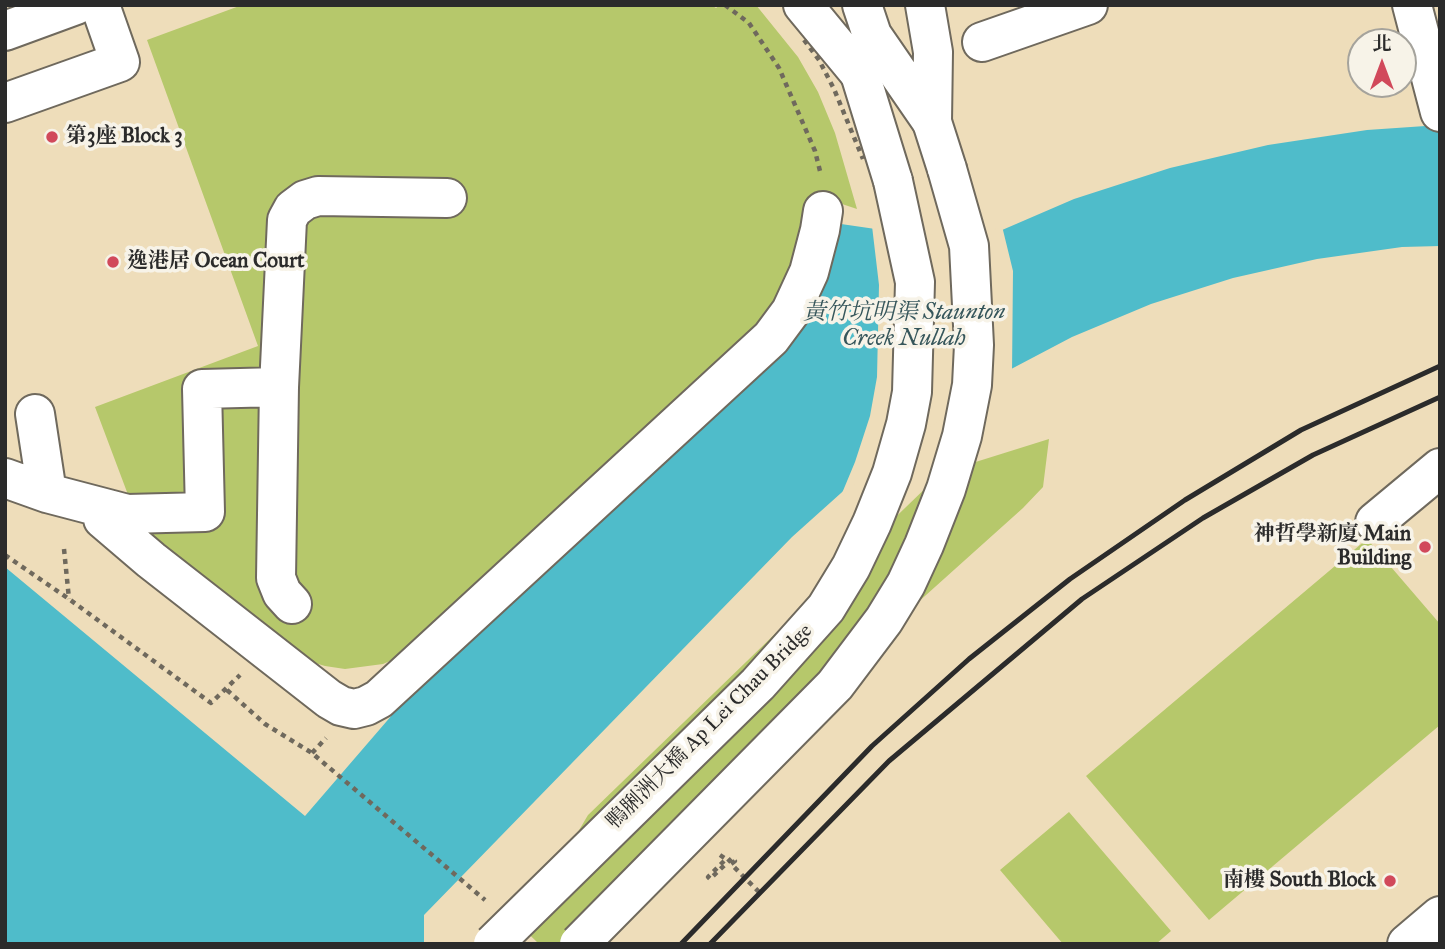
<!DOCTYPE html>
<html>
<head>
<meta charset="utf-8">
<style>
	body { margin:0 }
	#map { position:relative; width:1445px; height:949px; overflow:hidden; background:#eeddba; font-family:"IM FELL Great Primer","Noto Serif TC",serif }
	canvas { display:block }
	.frame { position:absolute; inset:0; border:7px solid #2b2b2b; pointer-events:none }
	.north { position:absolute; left:1347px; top:28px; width:70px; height:70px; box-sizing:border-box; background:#f7f3e8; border:2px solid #a5a39c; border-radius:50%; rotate:0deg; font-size:19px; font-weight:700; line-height:28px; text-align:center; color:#2b2b2b }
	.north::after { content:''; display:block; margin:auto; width:24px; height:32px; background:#d1495b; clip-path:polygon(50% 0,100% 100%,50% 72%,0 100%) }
</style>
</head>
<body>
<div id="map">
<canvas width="1445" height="949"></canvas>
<div class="frame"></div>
<div class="north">北</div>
</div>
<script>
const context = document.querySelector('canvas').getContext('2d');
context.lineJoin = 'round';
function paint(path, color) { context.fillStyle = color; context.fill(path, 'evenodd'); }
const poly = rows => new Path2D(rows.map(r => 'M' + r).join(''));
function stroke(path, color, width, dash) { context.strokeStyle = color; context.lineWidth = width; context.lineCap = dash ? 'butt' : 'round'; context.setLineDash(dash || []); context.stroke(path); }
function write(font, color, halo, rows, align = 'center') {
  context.font = font + ' "IM FELL Great Primer","Noto Serif TC",serif'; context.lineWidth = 7; context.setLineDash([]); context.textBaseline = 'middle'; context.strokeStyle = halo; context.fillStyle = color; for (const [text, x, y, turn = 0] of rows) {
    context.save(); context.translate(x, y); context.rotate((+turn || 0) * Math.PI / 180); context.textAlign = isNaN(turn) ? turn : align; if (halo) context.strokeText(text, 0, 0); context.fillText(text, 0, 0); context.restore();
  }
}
paint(poly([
	[242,5,711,5,716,8,720,5,756,5,798,57,818,92,835,133,857,209,812,194,810,221,789,282,759,328,399,657,383,664,345,669,325,666,305,660,126,521,133,508,95,407,258,346,147,40],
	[1049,439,1043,487,1023,508,867,648,578,944,539,944,505,911,565,854,588,815,937,477,966,465],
	[1367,539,1440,624,1440,725,1209,920,1086,776],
	[1069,812,1171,931,1156,944,1063,944,1000,870]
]), '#b6c86b');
paint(poly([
	[1440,125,1440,246,1402,247,1317,259,1233,278,1151,304,1072,337,996,377,889,450,792,537,424,915,424,944,5,944,5,567,305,816,411,693,817,296,841,224,972,243,1074,199,1170,168,1268,145,1367,130]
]), '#4fbcca');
paint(poly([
	[872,226,971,240,1002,226,1013,271,1012,373,891,453,840,498,855,462,870,416,877,377,879,285]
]), '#eeddba');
const minor = poly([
	[1412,5,1440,112],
	[982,42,1088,5],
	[5,103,120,62,100,5],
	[35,414,47,493],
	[5,478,47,493,127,514,205,512,202,389,279,387],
	[108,509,103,519,151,560,329,699,341,706,354,709,366,706,379,699,771,338,791,311,809,272,820,230,823,211],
	[1375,522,1440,468],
	[292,604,282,593,276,578,279,387,287,220,293,209,305,200,318,196,447,198],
	[1407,944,1440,916]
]);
const major = poly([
	[5,31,76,5],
	[860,74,893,181],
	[932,122,947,169]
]);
const highway = poly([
	[803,5,860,74],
	[862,5,872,35,932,122],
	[925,5,933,52,932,122]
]);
stroke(minor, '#6f695d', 42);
stroke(major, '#6f695d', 42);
stroke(highway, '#6f695d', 42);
stroke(poly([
	[725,5,749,23,779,68,815,151,821,175],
	[64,549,69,599],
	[5,555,69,599,211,703,240,675],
	[227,690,265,724,312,753,485,900],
	[312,753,326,738],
	[720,855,726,859,708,877,710,879,732,858,735,861,731,864,760,893]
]), '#6f695d', 4.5, [5, 5]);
stroke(minor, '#fff', 38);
stroke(major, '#fff', 38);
stroke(highway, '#fff', 38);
stroke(poly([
	[681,944,872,746,969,659,1070,579,1185,500,1301,430,1440,366],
	[710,944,889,761,1082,599,1203,518,1313,455,1440,397]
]), '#2b2b2b', 5);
const majorBridge = poly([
	[493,944,758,684,826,608,851,567,872,523,892,473,906,424,912,392,915,282,893,181],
	[579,944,835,685,884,620,906,584,924,545,946,489,962,436,972,385,974,345,969,246,947,169]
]);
stroke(majorBridge, '#6f695d', 42, []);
stroke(poly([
	[804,40,819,60,834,89,863,159]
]), '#6f695d', 4.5, [5, 5]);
stroke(majorBridge, '#fff', 38);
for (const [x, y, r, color] of [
	[52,137,7,"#d1495b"],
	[113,262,7,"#d1495b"],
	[1425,547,7,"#d1495b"],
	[1390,881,7,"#d1495b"]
]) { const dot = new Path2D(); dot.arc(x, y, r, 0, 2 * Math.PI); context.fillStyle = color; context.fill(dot); stroke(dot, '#f7f3e8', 2.5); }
write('bold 21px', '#2b2b2b', '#f7f3e8', [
	["第3座 Block 3",66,137],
	["逸港居 Ocean Court",127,262],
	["神哲學新廈 Main",1411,535,"right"],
	["Building",1411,559,"right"],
	["南樓 South Block",1376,881,"right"]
], 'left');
write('21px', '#2b2b2b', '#f7f3e8', [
	["鴨脷洲大橋 Ap Lei Chau Bridge",710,727,-45]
]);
write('italic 23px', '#36565b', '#f7f3e8', [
	["黃竹坑明渠 Staunton",904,313],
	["Creek Nullah",904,339]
]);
</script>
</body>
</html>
